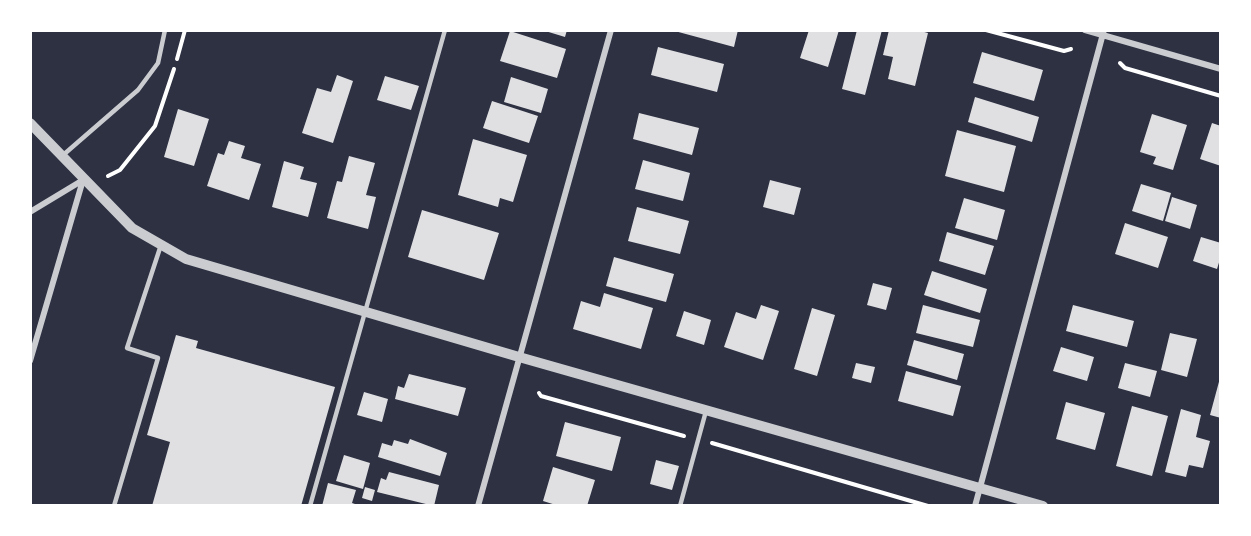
<!DOCTYPE html>
<html>
<head>
<meta charset="utf-8">
<style>
	body { margin:0 }
	#map { position:relative; width:1251px; height:536px; overflow:hidden; background:#2d3142; font-family:"Times New Roman",serif }
	canvas { display:block }
	.frame { position:absolute; inset:0; border:32px solid #fff; pointer-events:none }
</style>
</head>
<body>
<div id="map">
<canvas width="1251" height="536"></canvas>
<div class="frame"></div>
</div>
<script>
const context = document.querySelector('canvas').getContext('2d');
context.lineJoin = 'round';
function paint(path, color) { context.fillStyle = color; context.fill(path, 'evenodd'); }
const poly = rows => new Path2D(rows.map(r => 'M' + r).join(''));
function stroke(path, color, width, dash) { context.strokeStyle = color; context.lineWidth = width; context.lineCap = dash ? 'butt' : 'round'; context.setLineDash(dash || []); context.stroke(path); }
paint(poly([
	[542,30,567,30,565,37],
	[671,30,738,30,734,47],
	[809,30,839,30,828,67,800,58],
	[857,30,882,30,865,95,842,89],
	[889,30,917,30,928,33,915,86,888,79,893,57,883,55],
	[510,31,566,49,557,78,500,61],
	[658,47,724,64,717,92,651,75],
	[982,52,1043,70,1034,101,973,83],
	[337,75,353,81,333,143,302,133,317,88,331,92],
	[385,76,419,86,411,110,377,100],
	[511,77,548,89,541,113,504,102],
	[975,97,1039,117,1032,142,968,122],
	[492,101,538,116,529,143,483,128],
	[178,109,209,119,194,166,164,157],
	[639,113,699,128,692,155,633,139],
	[1152,114,1187,125,1173,170,1153,164,1156,157,1140,152],
	[1212,123,1221,126,1221,166,1200,159],
	[957,130,1016,146,1004,192,945,176],
	[473,139,527,155,513,202,500,198,498,207,458,195],
	[229,141,245,146,241,158,261,164,249,200,207,186,218,153,224,155],
	[349,156,375,163,366,195,376,197,368,229,327,218,337,181,342,182],
	[643,160,690,173,683,201,635,189],
	[284,161,304,167,300,179,317,183,308,217,272,207],
	[770,180,801,188,794,215,763,207],
	[1141,184,1171,193,1163,221,1132,211],
	[1172,197,1197,205,1190,229,1165,221],
	[964,198,1005,210,997,240,955,228],
	[637,207,689,221,680,254,628,241],
	[422,210,499,233,484,280,408,257],
	[1125,223,1168,237,1158,268,1115,254],
	[947,232,994,246,985,275,939,261],
	[1201,237,1221,243,1221,256,1217,269,1193,261],
	[614,257,674,274,666,302,606,286],
	[932,271,987,289,980,313,924,295],
	[873,283,892,288,886,310,867,305],
	[604,293,653,308,641,349,573,329,581,301,600,307],
	[761,305,779,311,763,360,724,347,736,312,756,319],
	[923,305,980,320,973,347,916,333],
	[1073,305,1134,321,1127,347,1066,331],
	[812,308,835,315,817,376,794,369],
	[684,311,711,320,704,345,676,336],
	[1170,333,1197,339,1187,377,1161,370],
	[176,335,198,341,196,348,335,387,301,506,152,506,170,442,147,435],
	[914,340,964,354,957,380,907,365],
	[1061,347,1094,357,1087,381,1053,371],
	[856,363,875,367,871,383,852,378],
	[1125,363,1157,371,1150,397,1118,388],
	[906,371,961,386,953,416,898,401],
	[409,374,466,388,458,416,395,399,398,386,404,388],
	[1220,378,1221,378,1221,418,1210,415],
	[364,392,388,399,382,422,357,415],
	[1066,402,1105,413,1095,450,1056,439],
	[1132,406,1168,416,1152,476,1116,466],
	[1181,409,1201,415,1196,437,1210,441,1203,468,1189,465,1186,477,1165,472],
	[565,422,621,437,612,471,556,456],
	[410,439,447,453,440,476,378,457,382,443,392,446,394,440,408,444],
	[344,455,370,463,363,489,336,481],
	[656,460,679,466,672,490,650,484],
	[553,467,595,480,587,506,559,506,543,501],
	[389,472,439,485,434,506,377,492,381,478,386,480],
	[328,483,356,490,352,503,361,506,322,506],
	[365,487,375,490,372,501,362,498]
]), '#e0e0e3');
stroke(poly([
	[986,30,1064,51,1071,49],
	[177,59,185,30],
	[1120,63,1125,68,1221,96],
	[108,176,120,170,155,126,174,69],
	[539,393,541,396,684,436],
	[712,443,928,506]
]), '#fff', 4);
stroke(poly([
	[62,156,138,90,158,63,165,30],
	[114,506,158,358,127,348,161,245],
	[310,506,445,30],
	[680,506,706,411]
]), '#caccd0', 4.5);
stroke(poly([
	[1085,30,1221,69],
	[30,212,83,180],
	[30,361,83,180],
	[478,506,611,30],
	[975,506,1104,30]
]), '#caccd0', 6);
stroke(poly([
	[30,123,132,228,186,259,519,357,1043,506]
]), '#caccd0', 10);
</script>
</body>
</html>
